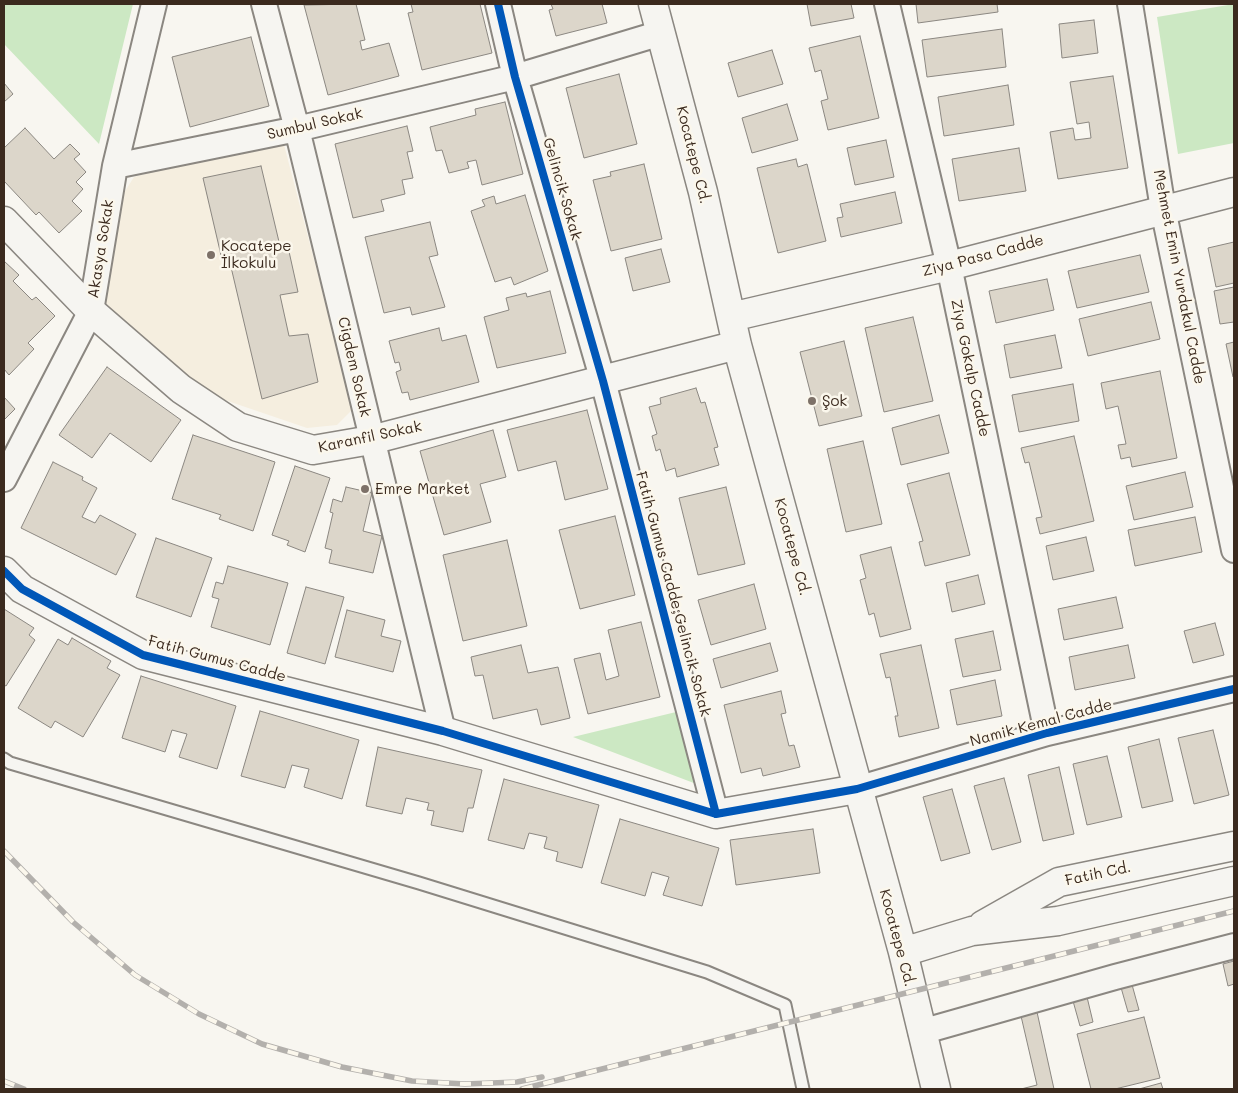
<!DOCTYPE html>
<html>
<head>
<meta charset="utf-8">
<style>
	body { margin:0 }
	#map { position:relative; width:1238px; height:1093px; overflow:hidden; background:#f8f6f0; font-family:Mali,sans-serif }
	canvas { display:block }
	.frame { position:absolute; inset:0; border:5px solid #3b2a1e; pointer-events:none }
</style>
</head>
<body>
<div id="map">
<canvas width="1238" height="1093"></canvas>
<div class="frame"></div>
</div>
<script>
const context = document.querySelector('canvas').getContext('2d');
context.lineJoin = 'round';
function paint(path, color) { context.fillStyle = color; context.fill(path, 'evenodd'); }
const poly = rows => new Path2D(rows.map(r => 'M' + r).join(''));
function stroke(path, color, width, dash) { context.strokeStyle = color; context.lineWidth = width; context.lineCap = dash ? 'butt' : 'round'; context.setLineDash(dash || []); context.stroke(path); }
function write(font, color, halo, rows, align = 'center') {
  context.font = font + ' Mali,sans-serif'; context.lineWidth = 5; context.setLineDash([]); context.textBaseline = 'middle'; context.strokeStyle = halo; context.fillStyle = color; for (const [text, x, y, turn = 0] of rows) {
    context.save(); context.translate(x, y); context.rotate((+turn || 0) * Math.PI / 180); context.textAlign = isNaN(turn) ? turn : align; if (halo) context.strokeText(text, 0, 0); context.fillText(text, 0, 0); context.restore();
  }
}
paint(poly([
	[282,137,353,409,337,425,307,428,213,396,102,308,118,202,134,177]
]), '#f5eedf');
paint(poly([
	[4,4,133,4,99,144,4,44],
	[1234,4,1234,143,1178,154,1157,17],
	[676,712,699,785,573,737]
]), '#cce8c3');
const building = poly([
	[356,4,365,40,360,41,362,50,389,43,399,76,328,95,304,5,356,4],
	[411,4,480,4,492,53,422,70,408,13,413,12,411,4],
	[551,4,602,4,607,23,556,36,549,10,553,9,551,4],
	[807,4,851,4,854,18,811,26,807,4],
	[916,4,997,4,998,12,918,23,916,4],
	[1094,20,1098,53,1062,58,1059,24,1094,20],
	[1002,29,1006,67,927,77,922,40,1002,29],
	[860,36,879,118,828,130,821,101,828,99,821,70,815,72,809,48,860,36],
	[251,37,269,106,190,127,172,57,251,37],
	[772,50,783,84,738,97,728,63,772,50],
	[619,74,637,144,584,158,566,88,619,74],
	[1113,76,1128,168,1058,179,1050,132,1073,128,1075,140,1091,138,1089,122,1077,124,1070,82,1113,76],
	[4,83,13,94,4,102,4,83],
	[1008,85,1014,125,944,136,938,97,1008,85],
	[505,102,523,174,482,185,476,160,467,162,469,168,449,173,442,150,436,151,430,127,476,115,475,109,505,102],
	[787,104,798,140,752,153,742,118,787,104],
	[407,126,413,151,407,152,413,178,402,180,405,194,381,200,384,211,353,218,335,144,407,126],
	[25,128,54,159,70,144,80,154,74,159,86,172,76,182,83,189,72,201,82,211,59,233,39,212,36,215,4,181,4,148,25,128],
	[886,140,894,177,855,185,847,148,886,140],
	[1019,148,1026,191,959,201,952,159,1019,148],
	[796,159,798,167,807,164,826,241,778,253,757,168,796,159],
	[644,164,662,239,611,251,593,180,611,176,610,172,644,164],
	[261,166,280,246,288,247,298,292,280,295,289,336,308,334,318,382,262,399,231,267,224,268,203,178,261,166],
	[895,192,902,223,841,237,837,218,843,217,840,204,895,192],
	[525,195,548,271,514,285,511,277,495,282,471,211,485,206,482,200,494,196,496,204,525,195],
	[430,222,438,255,429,257,445,307,412,315,410,307,384,313,365,237,430,222],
	[1234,242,1234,283,1216,287,1208,248,1234,242],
	[661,249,670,282,633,291,625,258,661,249],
	[1140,255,1149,292,1077,308,1068,271,1140,255],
	[4,261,19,275,13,281,32,300,36,297,55,316,28,343,34,349,9,375,4,369,4,261],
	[1047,279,1054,310,996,323,989,291,1047,279],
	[1234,287,1234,322,1220,324,1214,291,1234,287],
	[550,291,566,353,497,368,484,317,509,310,506,298,526,293,527,297,550,291],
	[1151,302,1160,339,1088,356,1079,319,1151,302],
	[913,317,933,401,884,412,865,328,913,317],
	[439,328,442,341,466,335,479,382,410,400,408,392,402,393,396,372,401,370,399,362,395,363,389,341,439,328],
	[1055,335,1062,368,1010,378,1004,345,1055,335],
	[844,341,862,416,819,426,800,352,844,341],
	[1234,342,1234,377,1233,377,1226,344,1234,342],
	[107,367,181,420,151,462,110,433,92,458,59,435,107,367],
	[1160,371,1177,458,1132,467,1130,457,1121,459,1118,445,1126,444,1118,406,1106,409,1101,383,1160,371],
	[1073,384,1079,421,1019,432,1012,395,1073,384],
	[696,388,701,403,705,402,718,447,714,448,719,465,677,477,675,468,666,471,660,449,656,451,652,436,657,434,649,407,661,404,660,398,696,388],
	[4,397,15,409,4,420,4,397],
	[587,410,608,489,565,500,556,461,518,471,507,430,587,410],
	[939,415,949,453,901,465,892,428,939,415],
	[493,430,506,477,480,484,491,522,444,535,420,451,493,430],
	[193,435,275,462,253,531,219,519,221,515,172,499,193,435],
	[1074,436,1094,521,1040,534,1036,518,1042,517,1029,462,1025,463,1021,448,1074,436],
	[863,441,882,524,846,532,827,449,863,441],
	[53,462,83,477,82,480,97,488,82,517,95,523,100,515,136,534,116,575,21,528,53,462],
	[295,466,330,478,305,552,287,545,289,541,272,535,295,466],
	[1185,472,1193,507,1134,520,1126,486,1185,472],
	[949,473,970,555,925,566,919,542,923,541,907,484,949,473],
	[346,487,372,493,363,531,382,536,373,573,329,563,332,550,325,548,333,513,330,512,333,499,342,502,346,487],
	[726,487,745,564,698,575,679,498,726,487],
	[615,516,635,595,580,609,559,530,615,516],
	[1195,517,1202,552,1135,566,1128,530,1195,517],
	[1086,537,1094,571,1053,580,1046,546,1086,537],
	[156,538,212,558,191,617,136,597,156,538],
	[507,540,527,626,463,641,443,555,507,540],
	[891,547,911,629,880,637,874,613,869,615,860,580,866,578,860,555,891,547],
	[228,566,288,583,270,645,211,627,219,599,212,597,216,582,223,584,228,566],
	[978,575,985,604,952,612,946,583,978,575],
	[754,584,766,629,711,645,698,600,754,584],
	[306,587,344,597,325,664,287,653,306,587],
	[1116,597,1123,628,1064,640,1058,609,1116,597],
	[4,609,34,628,29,635,35,640,6,686,4,685,4,609],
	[347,610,385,620,381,636,401,641,393,672,335,657,347,610],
	[641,622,660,697,588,714,574,659,600,653,606,680,619,676,608,630,641,622],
	[1215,623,1224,655,1193,663,1184,631,1215,623],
	[993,631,1001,670,963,677,955,639,993,631],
	[72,638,111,661,107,668,120,675,83,737,55,721,51,728,18,708,58,639,68,645,72,638],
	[770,643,778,671,721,688,713,659,770,643],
	[521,645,528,673,558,667,570,718,541,725,537,709,493,719,483,675,475,676,471,657,521,645],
	[921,645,939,728,899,737,895,716,898,716,890,677,886,678,880,654,921,645],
	[1128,645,1135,678,1075,690,1069,657,1128,645],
	[141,676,236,706,217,769,179,757,187,734,172,730,165,752,122,738,141,676],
	[995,680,1002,716,957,725,950,690,995,680],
	[781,691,786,713,781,714,789,746,794,745,800,767,763,776,761,768,741,773,724,705,781,691],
	[260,711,359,740,342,799,304,787,309,769,292,765,285,788,241,776,260,711],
	[1213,730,1229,795,1194,804,1178,738,1213,730],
	[1159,739,1173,801,1142,808,1128,747,1159,739],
	[378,747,482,770,473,808,468,808,463,832,431,825,434,811,427,810,429,803,406,798,402,814,366,806,378,747],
	[1107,756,1122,817,1087,825,1073,764,1107,756],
	[1059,767,1074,834,1043,841,1028,775,1059,767],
	[1004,778,1021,842,992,850,974,786,1004,778],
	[504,779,599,805,582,868,556,861,558,852,544,848,547,837,529,833,524,849,488,840,504,779],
	[952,789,970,853,941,861,923,797,952,789],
	[620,819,719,848,702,906,663,895,669,877,652,872,645,896,601,883,620,819],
	[813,829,820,873,736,885,730,840,813,829],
	[1234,961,1234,984,1228,986,1223,964,1234,961],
	[1131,981,1139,1010,1128,1012,1120,984,1131,981],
	[1087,997,1093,1022,1080,1026,1073,1001,1087,997],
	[1037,1012,1054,1089,1021,1089,1037,1085,1021,1016,1037,1012],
	[1144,1017,1160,1078,1115,1089,1091,1089,1077,1034,1144,1017],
	[1161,1083,1163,1089,1139,1089,1161,1083]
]);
paint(building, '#dcd6ca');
stroke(building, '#8b8781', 1);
const lane = poly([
	[4,759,10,763,419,883,707,972,785,1005,803,1089]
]);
const street = poly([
	[264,4,297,129,443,731],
	[498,4,515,77,603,381,716,814],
	[887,4,949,266,1047,733],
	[1130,4,1163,209,1234,550],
	[115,166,297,129,515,77,661,33],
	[4,479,91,311,115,166,154,4],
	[857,789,1047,733,1234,689],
	[921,1032,1115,977,1234,946]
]);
const secondary = poly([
	[653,4,703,192,737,345,903,952,936,1089],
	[4,221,91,311,181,389,238,427,313,450,371,440,737,345],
	[731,317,949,266,1234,192],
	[4,571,22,589,143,655,443,731,716,814,857,789],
	[983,925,1059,882,1234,846],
	[903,952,972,931,1058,921,1234,881]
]);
stroke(lane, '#8b8781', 15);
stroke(street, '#8b8781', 28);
stroke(secondary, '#8b8781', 31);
stroke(lane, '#f6f5f1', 11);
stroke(street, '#f6f5f1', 24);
stroke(secondary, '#f6f5f1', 28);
const rail = poly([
	[4,851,73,922,135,975,199,1014,262,1044,342,1067,412,1081,465,1084,517,1082,542,1077],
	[4,1081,24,1089],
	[522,1089,1234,911]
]);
stroke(rail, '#b3b0ac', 5.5);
stroke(rail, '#fbf7ec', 4, [11]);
stroke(poly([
	[498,4,515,77,603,381,716,814],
	[4,571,22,589,143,655,443,731,716,814,857,789,1047,733,1234,689]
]), '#0057b8', 8);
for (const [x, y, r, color] of [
	[211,255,5,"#7d7168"],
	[812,401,5,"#7d7168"],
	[365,489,5,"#7d7168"]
]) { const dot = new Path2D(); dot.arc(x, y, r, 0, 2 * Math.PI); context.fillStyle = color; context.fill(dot); stroke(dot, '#fbf7ec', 2); }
write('15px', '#3b2a1e', '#fbf7ec', [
	["Sumbul Sokak",315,124,-13],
	["Kocatepe Cd.",693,155,76],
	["Gelincik Sokak",562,189,74],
	["Akasya Sokak",101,249,-81],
	["Ziya Pasa Cadde",983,256,-15],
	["Mehmet Emin Yurdakul Cadde",1179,277,79],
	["Cigdem Sokak",354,367,77],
	["Ziya Gokalp Cadde",970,368,78],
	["Karanfil Sokak",370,437,-12],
	["Kocatepe Cd.",792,547,75],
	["Fatih Gumus Cadde;Gelincik Sokak",673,594,75],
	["Fatih Gumus Cadde",217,659,15],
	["Namik Kemal Cadde",1041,723,-15],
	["Fatih Cd.",1098,874,-12],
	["Kocatepe Cd.",897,938,75]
]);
write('15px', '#3b2a1e', '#fbf7ec', [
	["Kocatepe",221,246],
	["İlkokulu",221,263],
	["Şok",822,401],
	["Emre Market",375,489]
], 'left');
</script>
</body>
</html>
